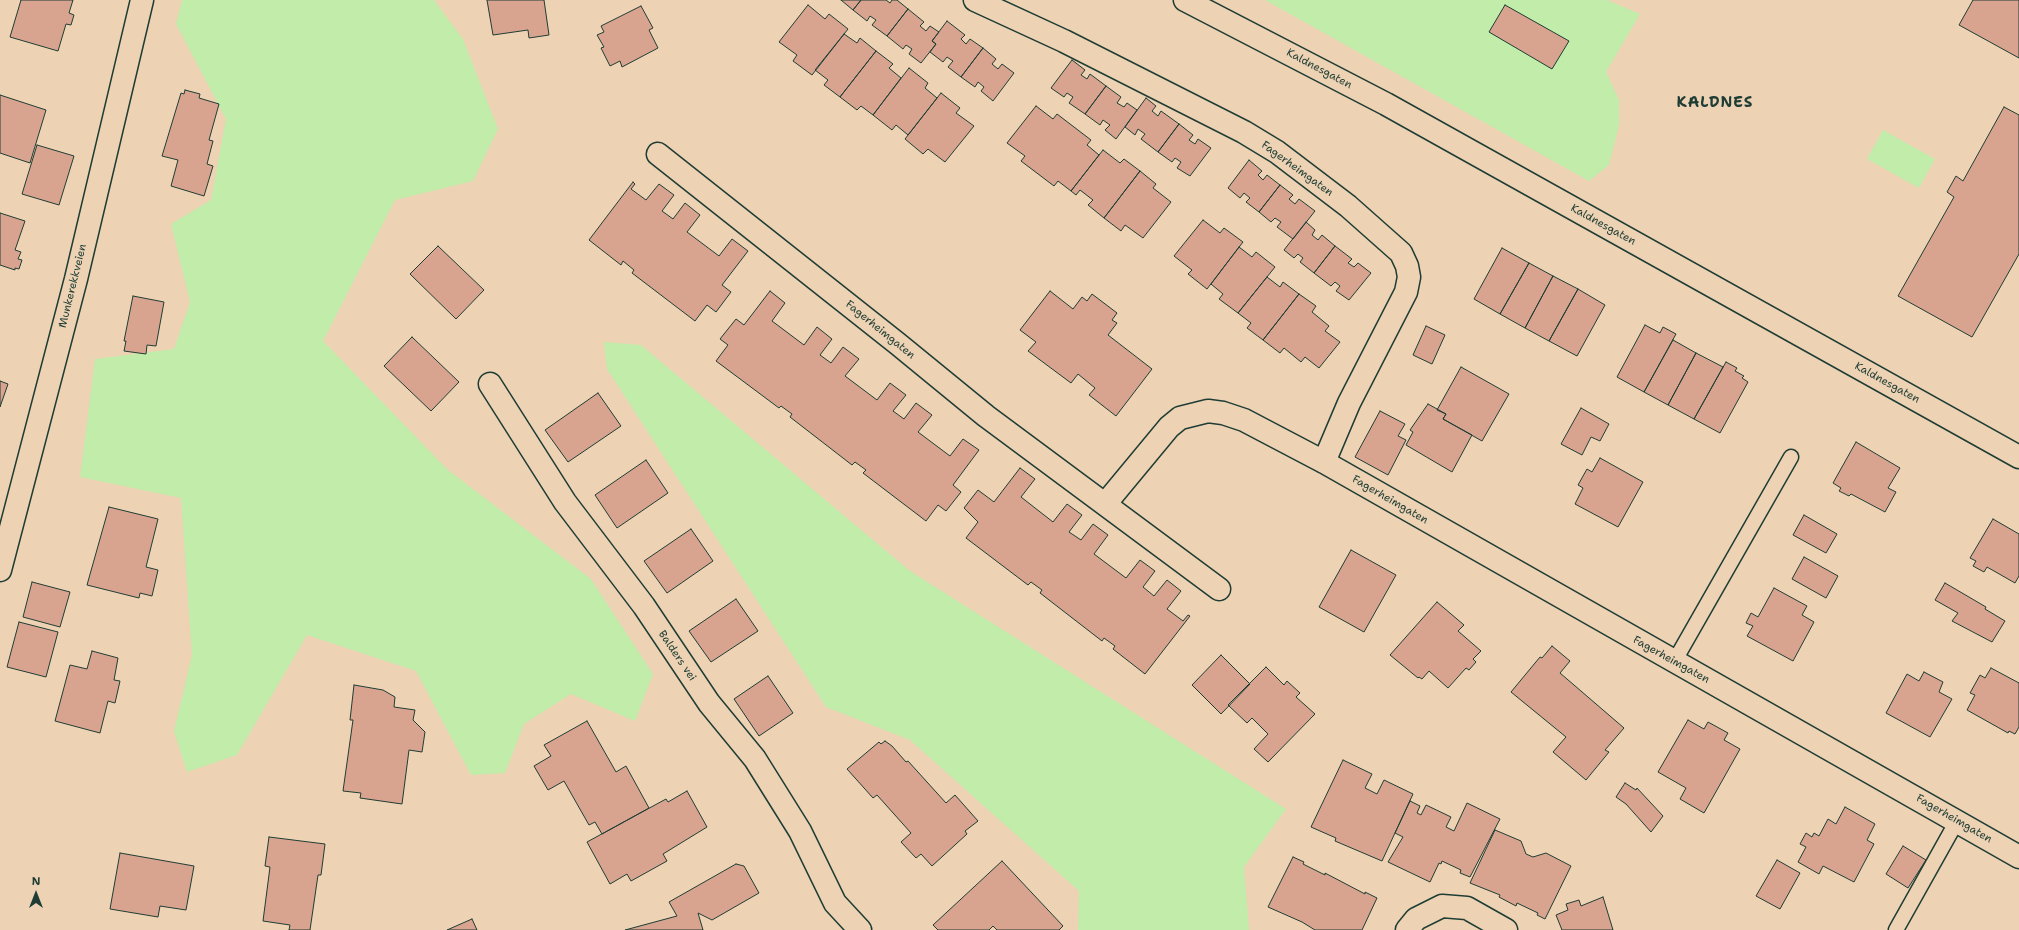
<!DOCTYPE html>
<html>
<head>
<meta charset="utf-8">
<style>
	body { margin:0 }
	#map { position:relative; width:2019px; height:930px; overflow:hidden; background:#edd2b4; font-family:"Shantell Sans",sans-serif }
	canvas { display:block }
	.north { position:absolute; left:16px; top:874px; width:40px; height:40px; -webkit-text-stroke:3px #edd2b4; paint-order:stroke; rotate:0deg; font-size:11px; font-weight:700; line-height:16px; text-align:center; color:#1f3d34 }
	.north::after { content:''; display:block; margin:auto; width:14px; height:18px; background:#1f3d34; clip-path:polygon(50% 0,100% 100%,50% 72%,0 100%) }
</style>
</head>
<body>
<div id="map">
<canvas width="2019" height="930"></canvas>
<div class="north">N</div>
</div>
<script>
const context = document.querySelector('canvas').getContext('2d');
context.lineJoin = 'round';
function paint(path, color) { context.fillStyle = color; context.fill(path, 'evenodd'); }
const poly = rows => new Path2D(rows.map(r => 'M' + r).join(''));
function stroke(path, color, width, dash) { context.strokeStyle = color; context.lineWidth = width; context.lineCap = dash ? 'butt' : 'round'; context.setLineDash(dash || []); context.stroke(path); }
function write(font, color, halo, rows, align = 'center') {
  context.font = font + ' "Shantell Sans",sans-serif'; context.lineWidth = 3; context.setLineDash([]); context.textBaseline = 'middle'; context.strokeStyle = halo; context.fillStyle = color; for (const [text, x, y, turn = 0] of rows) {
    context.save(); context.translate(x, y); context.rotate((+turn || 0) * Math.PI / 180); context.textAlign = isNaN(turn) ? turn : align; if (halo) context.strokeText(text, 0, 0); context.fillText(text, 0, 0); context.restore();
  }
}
paint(poly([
	[182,0,434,0,463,39,498,129,473,181,395,200,323,341,448,470,591,579,653,674,635,721,571,694,524,724,505,773,471,775,416,671,307,635,237,755,187,772,174,731,192,655,181,498,80,477,95,359,174,349,190,302,171,224,211,200,226,119,176,24],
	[1265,0,1607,0,1640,14,1606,72,1619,100,1619,125,1609,165,1589,181],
	[1883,130,1935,159,1919,188,1867,159],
	[604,342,641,345,910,571,1286,809,1244,867,1249,930,1078,930,1079,891,910,740,826,707,607,369]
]), '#c1eca9');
const building = poly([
	[21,0,73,0,69,13,74,15,71,25,66,24,58,51,10,37,21,0],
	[487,0,544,0,549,35,529,38,528,30,493,35,487,0],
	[841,0,861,0,853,10,841,0],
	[861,0,886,0,890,3,892,0,897,0,908,9,887,36,872,25,876,20,870,16,867,21,853,10,861,0],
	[1973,0,2019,0,2019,58,1959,25,1973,0],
	[808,5,825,19,829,14,848,29,812,75,793,61,797,55,779,42,808,5],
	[1505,5,1569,41,1552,69,1489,32,1505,5],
	[641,6,653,28,649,30,658,48,622,67,620,61,610,66,601,48,604,47,597,35,604,32,601,26,641,6],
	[908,9,924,22,920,26,926,31,930,26,939,32,932,41,936,44,921,63,909,54,912,49,906,45,903,49,887,36,908,9],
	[947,21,965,35,961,39,966,44,970,39,983,48,961,77,948,67,953,61,947,57,943,62,930,52,936,44,932,41,947,21],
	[844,34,857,43,860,38,876,51,840,97,824,85,828,80,815,70,844,34],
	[983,48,996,59,992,64,998,69,1002,64,1014,73,993,101,981,91,984,87,978,82,975,87,961,77,983,48],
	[876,51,893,64,889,68,901,78,873,115,861,106,857,110,840,97,876,51],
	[1072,60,1085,70,1081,75,1087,79,1090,74,1106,86,1085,114,1069,103,1073,97,1067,93,1064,97,1051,88,1072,60],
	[909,68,928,83,925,88,937,98,908,135,896,125,892,130,873,115,909,68],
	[1106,86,1121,97,1117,103,1124,107,1127,103,1137,110,1116,139,1105,130,1110,125,1103,120,1100,125,1085,114,1106,86],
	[185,90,200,94,199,98,219,104,209,140,213,141,207,164,213,166,204,196,171,186,178,160,162,156,181,93,184,94,185,90],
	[941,93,960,108,956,113,974,126,945,162,928,149,923,154,905,139,941,93],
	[0,95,46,110,30,163,0,153,0,95],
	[1146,98,1156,106,1152,111,1158,116,1161,111,1179,124,1158,152,1141,139,1145,134,1138,129,1135,135,1125,127,1146,98],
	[1036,106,1053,119,1057,114,1091,140,1087,145,1099,155,1071,191,1058,181,1054,186,1021,161,1025,156,1007,143,1036,106],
	[2004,107,2019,115,2019,254,1972,337,1898,296,1954,197,1947,192,1956,176,1963,181,2004,107],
	[1179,124,1193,135,1189,140,1195,144,1198,139,1211,148,1190,176,1177,168,1181,162,1175,158,1172,162,1158,152,1179,124],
	[37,145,74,156,59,205,22,194,37,145],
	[1103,150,1120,163,1124,159,1140,171,1104,218,1088,205,1093,200,1080,190,1076,195,1071,191,1103,150],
	[1249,160,1262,171,1258,175,1263,180,1267,175,1280,185,1259,212,1246,202,1250,198,1244,193,1240,198,1228,188,1249,160],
	[1140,171,1156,184,1153,188,1171,202,1143,238,1125,225,1121,231,1104,218,1140,171],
	[633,182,635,184,631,189,646,200,659,184,674,195,662,211,673,219,685,203,700,215,687,232,719,256,732,239,748,251,722,285,731,292,716,312,707,305,695,321,632,273,634,270,623,261,621,265,589,240,633,182],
	[1280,185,1293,195,1289,199,1295,204,1299,199,1315,211,1293,239,1277,227,1281,222,1275,218,1271,222,1259,212,1280,185],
	[0,213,25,221,15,250,21,252,18,259,22,260,19,269,15,268,15,270,0,265,0,213],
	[1203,220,1220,233,1224,228,1243,242,1207,289,1188,274,1192,270,1174,256,1203,220],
	[1306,222,1315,230,1312,235,1318,240,1322,235,1335,246,1314,273,1300,262,1303,258,1298,254,1294,258,1284,250,1306,222],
	[438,246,484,290,456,319,410,274,438,246],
	[1335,246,1352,259,1348,263,1354,267,1358,263,1371,273,1349,300,1336,291,1340,286,1335,282,1331,286,1314,273,1335,246],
	[1239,247,1252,257,1256,252,1275,267,1238,313,1219,299,1223,294,1211,284,1239,247],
	[1502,248,1529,263,1500,314,1474,299,1502,248],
	[1529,263,1553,276,1525,328,1500,314,1529,263],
	[1553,276,1578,289,1549,341,1525,328,1553,276],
	[1267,277,1280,287,1283,282,1299,294,1263,340,1247,328,1251,323,1238,313,1267,277],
	[1578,289,1605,305,1577,356,1549,341,1578,289],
	[770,291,785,303,772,321,804,345,817,327,832,339,820,355,831,363,843,347,859,359,845,376,877,400,890,383,906,395,893,411,904,419,916,403,932,415,918,432,950,456,963,439,979,450,953,485,961,492,946,511,938,505,926,521,863,473,866,470,855,462,852,465,790,417,792,414,781,406,779,408,716,361,728,345,720,339,736,319,744,325,770,291],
	[1050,291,1073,309,1082,297,1087,301,1092,294,1117,313,1112,320,1117,323,1108,335,1152,369,1116,416,1089,395,1095,388,1078,374,1071,383,1028,351,1036,342,1020,330,1050,291],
	[1299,294,1316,306,1312,312,1329,326,1325,331,1340,342,1319,368,1305,357,1301,362,1284,348,1280,353,1263,340,1299,294],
	[133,296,164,302,156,346,147,345,146,354,124,351,126,341,124,341,133,296],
	[1645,325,1660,333,1663,327,1676,334,1644,392,1617,377,1645,325],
	[1426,326,1445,335,1432,364,1413,355,1426,326],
	[412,337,459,382,431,411,384,366,412,337],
	[1673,340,1696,353,1668,405,1644,392,1673,340],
	[1696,353,1723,367,1694,419,1668,405,1696,353],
	[1726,362,1737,368,1735,371,1744,376,1742,378,1748,382,1720,433,1694,419,1726,362],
	[1461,367,1509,394,1482,441,1443,419,1446,414,1437,410,1461,367],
	[0,381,8,384,0,407,0,381],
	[598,393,621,426,568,462,545,430,598,393],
	[1428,404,1446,414,1443,419,1472,435,1452,472,1406,445,1413,432,1410,430,1428,404],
	[1581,408,1609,424,1600,441,1591,437,1582,455,1561,444,1581,408],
	[1380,411,1405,424,1398,436,1406,440,1388,475,1355,457,1380,411],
	[1856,442,1900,468,1888,488,1896,492,1885,512,1851,494,1849,496,1839,491,1841,488,1833,483,1856,442],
	[1600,458,1643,482,1618,527,1575,504,1583,488,1578,485,1587,469,1592,472,1600,458],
	[646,460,668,493,617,528,595,495,646,460],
	[1020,468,1035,479,1021,497,1053,522,1067,504,1082,515,1069,532,1081,540,1093,524,1108,535,1094,554,1126,578,1140,560,1155,571,1143,587,1154,596,1167,580,1181,591,1167,609,1183,621,1188,615,1190,616,1145,674,1113,649,1115,646,1104,638,1102,641,1040,593,1042,590,1031,582,1028,585,966,538,978,522,964,508,978,490,994,502,1020,468],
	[109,507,158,519,146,567,158,570,152,596,140,593,139,598,87,585,109,507],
	[1804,515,1837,534,1826,553,1793,535,1804,515],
	[1993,519,2019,534,2019,576,2015,583,1987,567,1984,572,1973,566,1976,561,1970,558,1993,519],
	[691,529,713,561,667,593,644,561,691,529],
	[1351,550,1396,575,1364,632,1319,607,1351,550],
	[1804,557,1838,576,1826,598,1792,579,1804,557],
	[32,582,70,592,60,627,23,617,32,582],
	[1945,583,1986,607,1985,609,2005,621,1992,642,1952,621,1958,613,1935,600,1945,583],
	[1774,588,1807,606,1802,615,1814,622,1793,661,1747,636,1753,626,1746,623,1751,613,1758,617,1774,588],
	[736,599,758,631,711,662,689,631,736,599],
	[1437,602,1464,625,1458,631,1481,651,1473,659,1476,662,1469,670,1466,668,1448,688,1429,671,1422,679,1419,677,1418,678,1390,655,1437,602],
	[19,622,58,632,46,677,7,667,19,622],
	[1552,646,1570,661,1560,673,1624,728,1605,750,1609,752,1586,780,1553,752,1566,737,1511,692,1540,657,1542,658,1552,646],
	[92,651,118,658,114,680,120,681,115,703,108,701,100,733,55,721,70,665,87,669,92,651],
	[1221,655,1250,684,1221,714,1192,685,1221,655],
	[1266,667,1284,685,1287,681,1300,693,1296,697,1315,714,1268,762,1254,749,1268,734,1252,718,1247,723,1228,705,1266,667],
	[1991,668,2019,683,2019,727,2015,734,2009,731,2008,733,1967,710,1975,695,1970,693,1980,675,1985,678,1991,668],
	[1924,672,1943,682,1939,692,1952,699,1930,737,1886,713,1907,674,1919,681,1924,672],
	[768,676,793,713,759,736,734,699,768,676],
	[354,685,383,690,395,697,394,707,415,710,413,720,425,732,422,752,409,750,402,804,360,798,361,793,343,791,353,720,350,720,354,685],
	[1688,720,1704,729,1708,722,1728,733,1724,740,1740,749,1704,813,1680,799,1686,788,1658,772,1688,720],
	[587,721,616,772,626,766,649,808,602,834,595,822,589,825,564,781,548,790,534,766,551,756,544,745,587,721],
	[885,741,892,746,906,762,908,761,946,803,955,795,978,821,965,831,967,834,932,866,921,854,916,858,901,842,911,833,877,795,873,798,847,769,879,742,881,744,885,741],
	[1343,760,1372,774,1365,788,1377,794,1384,780,1413,794,1382,861,1335,841,1336,838,1311,827,1343,760],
	[1625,783,1636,790,1637,788,1663,816,1651,832,1626,804,1616,797,1625,783],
	[687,791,707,827,663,854,667,861,631,881,627,874,610,884,587,842,666,799,668,802,687,791],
	[1410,801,1420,806,1417,813,1421,815,1426,805,1451,817,1446,827,1454,831,1467,803,1500,819,1470,877,1460,873,1461,870,1442,861,1441,864,1439,863,1430,882,1388,862,1403,837,1395,833,1410,801],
	[1845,807,1875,824,1867,840,1874,844,1854,882,1823,866,1819,874,1798,862,1806,847,1800,844,1806,833,1812,837,1814,833,1819,836,1828,819,1836,824,1845,807],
	[1495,830,1521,841,1526,854,1533,857,1546,853,1571,866,1545,919,1537,915,1538,913,1517,903,1516,906,1499,897,1500,895,1470,883,1495,830],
	[269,837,325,844,321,875,318,875,310,930,289,930,290,925,263,921,270,867,265,866,269,837],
	[1903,846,1926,860,1908,888,1886,874,1903,846],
	[120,853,194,866,186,910,160,906,158,917,110,909,120,853],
	[1293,857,1304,862,1303,864,1325,875,1325,873,1365,894,1365,892,1377,898,1362,930,1315,930,1302,922,1268,907,1293,857],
	[1777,860,1800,873,1780,909,1756,896,1777,860],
	[1002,861,1063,926,1059,930,997,930,993,926,989,930,938,930,933,925,1002,861],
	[736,864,744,866,759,893,712,920,698,913,703,930,625,930,677,916,669,902,736,864],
	[1603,897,1613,930,1562,930,1556,915,1568,910,1566,904,1579,900,1581,906,1603,897],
	[472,919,477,930,447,930,472,919]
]);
paint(building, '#d9a48f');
stroke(building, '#1f3d34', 1);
const service = poly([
	[1674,662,1791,457],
	[1896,930,1957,821]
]);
const minor = poly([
	[975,0,1064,41,1244,132,1277,152,1348,206,1401,253,1407,266,1409,277,1406,292,1349,403,1324,462],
	[658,154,898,344,986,416,1219,589],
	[490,384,565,502,644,606,709,703,755,759,800,831,835,903,860,930],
	[1106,503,1169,427,1180,418,1208,411,1223,413,1244,420,1324,462,2019,857],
	[0,570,76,279,142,0],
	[1407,930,1416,919,1442,906,1467,908,1506,930]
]);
const secondary = poly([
	[1185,0,1386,104,2019,457]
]);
stroke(service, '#1f3d34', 17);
stroke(minor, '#1f3d34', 25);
stroke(secondary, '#1f3d34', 25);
stroke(service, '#edd2b4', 14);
stroke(minor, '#edd2b4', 22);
stroke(secondary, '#edd2b4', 22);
write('11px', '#1f3d34', '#edd2b4', [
	["Kaldnesgaten",1319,69,28],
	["Fagerheimgaten",1297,169,36],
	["Kaldnesgaten",1603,225,29],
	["Munkerekkveien",73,286,-76],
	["Fagerheimgaten",880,330,39],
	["Kaldnesgaten",1887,383,29],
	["Fagerheimgaten",1390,500,30],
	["Balders vei",677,656,56],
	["Fagerheimgaten",1671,660,29],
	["Fagerheimgaten",1954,819,30]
]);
context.letterSpacing = '1px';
write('bold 15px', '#1f3d34', '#edd2b4', [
	["KALDNES",1715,103]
]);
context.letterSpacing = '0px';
</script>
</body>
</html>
